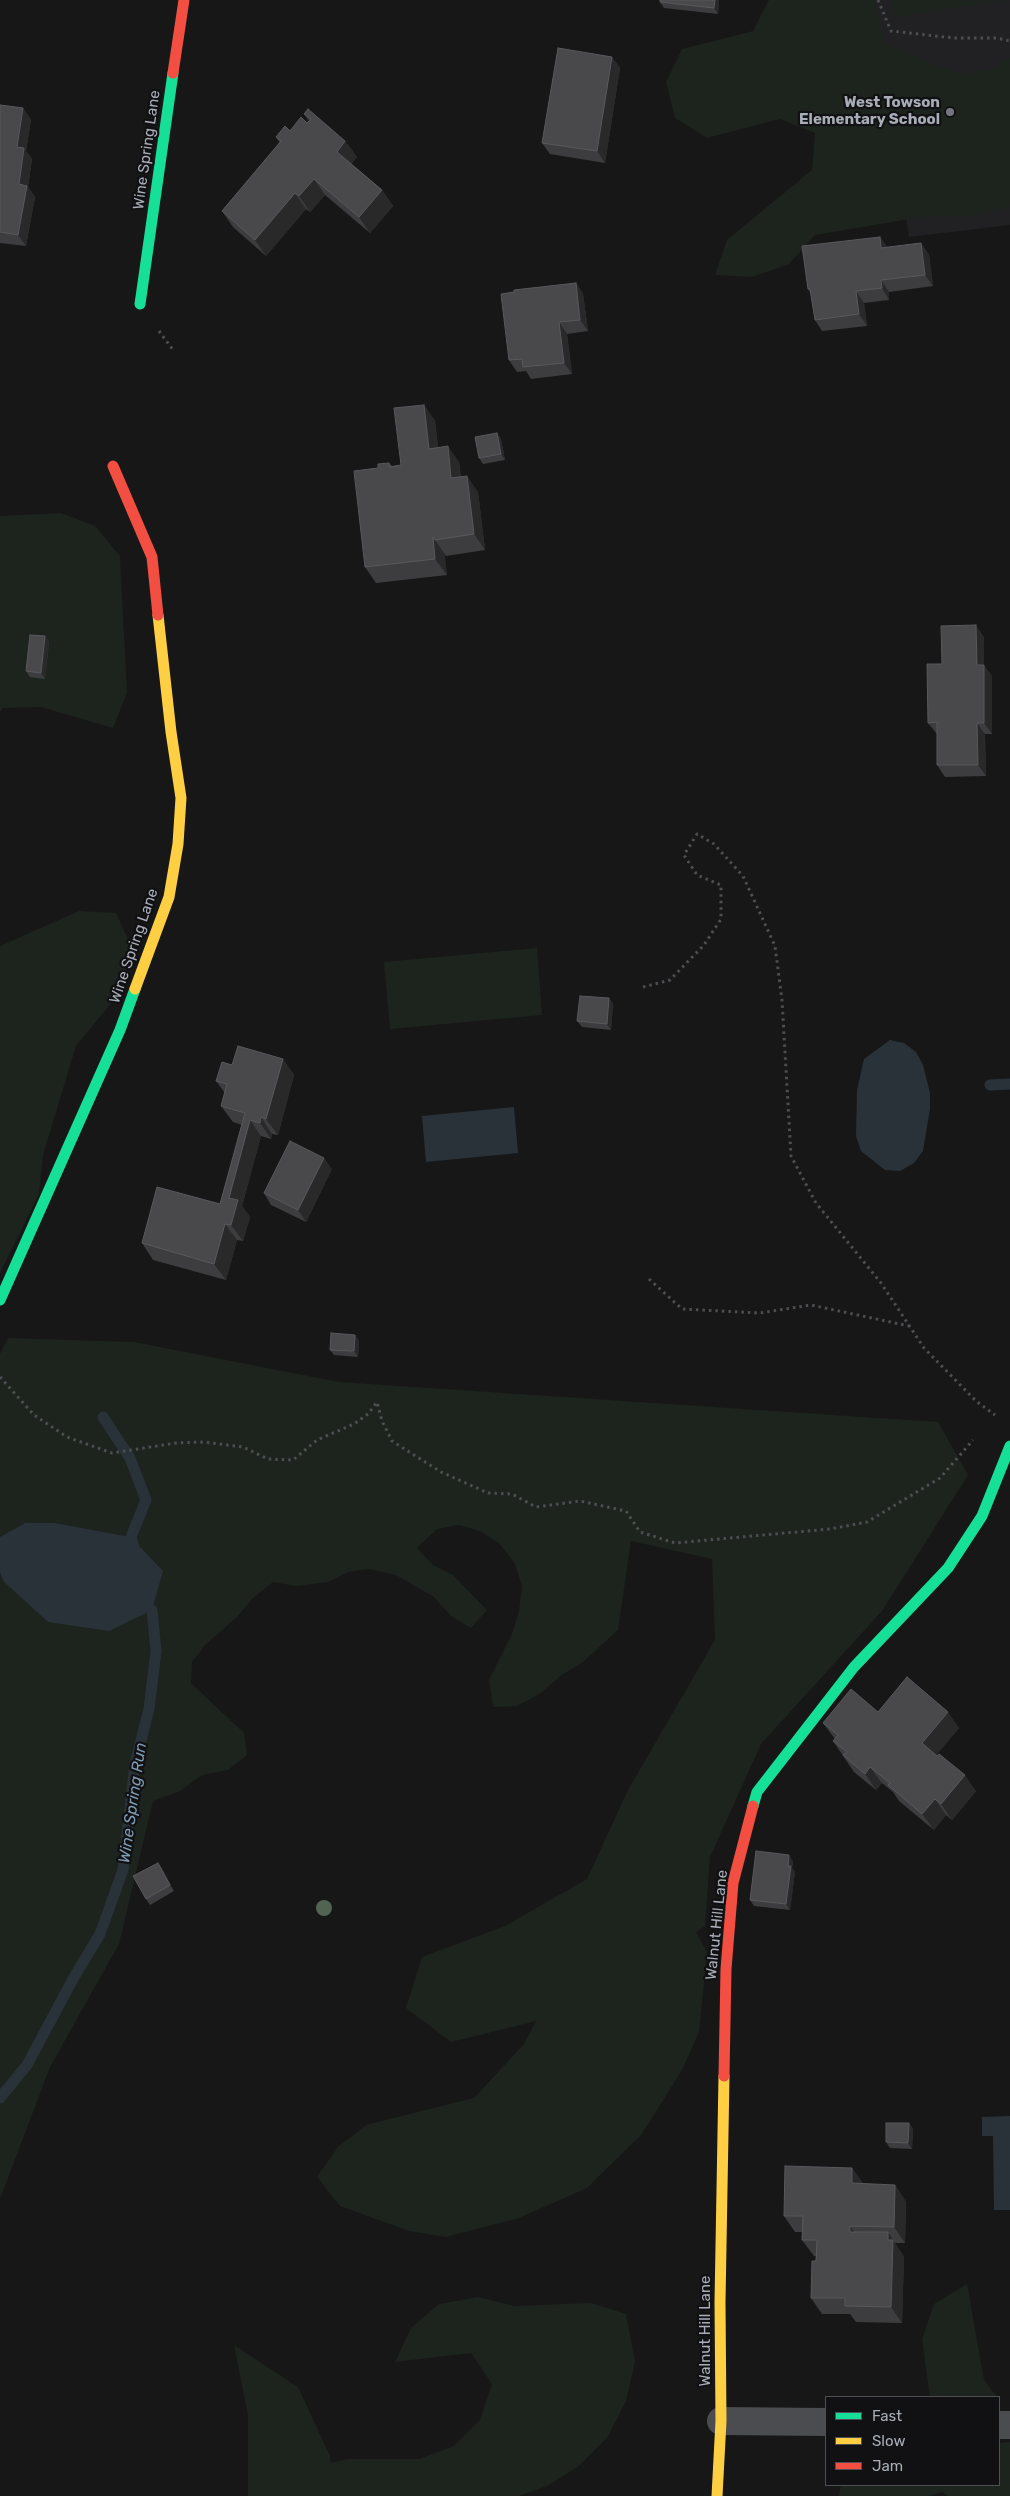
<!DOCTYPE html>
<html>
<head>
<meta charset="utf-8">
<style>
	body { margin:0 }
	#map { position:relative; width:1010px; height:2496px; overflow:hidden; background:#171717; font-family:Rubik,sans-serif }
	canvas { display:block }
	.legend { position:absolute; left:825px; top:2396px; width:175px; height:90px; box-sizing:border-box; background:#111113; border:1px solid #4d4f55; margin:0; padding:6px 9px; list-style:none; font-size:15px; color:#a8adb8 }
	.legend li { display:flex; align-items:center; gap:10px; height:25px }
	.legend b { width:25px; border:1px solid #4d4f55 }
</style>
</head>
<body>
<div id="map">
<canvas width="1010" height="2496"></canvas>
<ul class="legend">
<li><b style="height:6px;background:#16e098"></b>Fast</li>
<li><b style="height:6px;background:#ffcf43"></b>Slow</li>
<li><b style="height:6px;background:#f24e42"></b>Jam</li>
</ul>
</div>
<script>
const context = document.querySelector('canvas').getContext('2d');
context.lineJoin = 'round';
function paint(path, color) { context.fillStyle = color; context.fill(path, 'evenodd'); }
const poly = rows => new Path2D(rows.map(r => 'M' + r).join(''));
function stroke(path, color, width, dash) { context.strokeStyle = color; context.lineWidth = width; context.lineCap = dash ? 'butt' : 'round'; context.setLineDash(dash || []); context.stroke(path); }
function write(font, color, halo, rows, align = 'center') {
  context.font = font + ' Rubik,sans-serif'; context.lineWidth = 4.5; context.setLineDash([]); context.textBaseline = 'middle'; context.strokeStyle = halo; context.fillStyle = color; for (const [text, x, y, turn = 0] of rows) {
    context.save(); context.translate(x, y); context.rotate((+turn || 0) * Math.PI / 180); context.textAlign = isNaN(turn) ? turn : align; if (halo) context.strokeText(text, 0, 0); context.fillText(text, 0, 0); context.restore();
  }
}
paint(poly([
	[871,0,1010,0,1010,225,909,237]
]), '#212123');
paint(poly([
	[769,0,876,0,883,43,960,74,994,69,1010,57,1010,207,964,217,927,216,815,235,789,264,752,277,715,275,727,240,812,170,815,133,780,119,707,138,675,118,666,82,682,49,753,31],
	[892,0,1006,0,895,17],
	[61,513,95,526,120,556,127,693,113,728,41,707,3,708,0,712,0,516],
	[79,911,116,913,131,946,126,985,76,1046,43,1155,39,1194,0,1273,0,946],
	[537,948,542,1015,390,1029,384,962],
	[8,1338,134,1342,339,1382,938,1422,968,1475,882,1611,761,1744,710,1857,705,1926,696,1932,707,1952,699,2032,682,2070,642,2134,587,2188,519,2218,446,2237,409,2231,340,2206,317,2177,338,2147,366,2125,474,2098,524,2044,536,2021,451,2042,406,2008,422,1957,505,1926,587,1879,628,1790,715,1640,712,1559,631,1541,618,1630,583,1662,560,1676,541,1693,517,1706,493,1707,489,1680,512,1634,519,1611,522,1586,515,1564,499,1543,480,1531,459,1525,437,1529,417,1548,433,1565,453,1575,487,1610,471,1628,451,1616,434,1597,396,1575,369,1569,348,1572,328,1582,296,1586,273,1582,252,1599,237,1617,205,1645,192,1662,191,1683,244,1733,247,1755,228,1770,202,1775,180,1791,153,1801,119,1944,50,2067,0,2199,0,1573,4,1582,48,1622,163,1571,131,1537,55,1523,25,1523,0,1537,0,1354],
	[967,2284,984,2380,997,2397,930,2397,922,2339,934,2304],
	[478,2297,515,2306,591,2303,626,2314,635,2362,626,2401,607,2438,579,2466,547,2486,519,2496,248,2496,248,2415,234,2345,298,2387,330,2456,331,2463,347,2459,419,2459,454,2446,480,2420,492,2384,471,2353,395,2362,411,2328,439,2304],
	[1010,2442,1010,2496,948,2496,942,2492,928,2496,839,2496,841,2485,999,2485,999,2443]
]), '#1d241e');
paint(poly([
	[890,1040,904,1043,916,1052,923,1065,930,1093,930,1109,923,1151,914,1163,900,1171,885,1170,861,1151,856,1136,857,1090,864,1059],
	[514,1107,518,1153,426,1162,422,1116],
	[25,1523,55,1523,131,1537,163,1571,152,1610,109,1631,48,1622,4,1582,0,1573,0,1537],
	[1010,2116,1010,2210,994,2210,993,2136,982,2136,982,2117]
]), '#2a3239');
stroke(poly([
	[990,1085,1010,1084],
	[103,1417,130,1458,146,1500,131,1537,135,1551],
	[0,2098,27,2065,73,1979,100,1934,123,1870,135,1764,149,1709,156,1651,152,1610,138,1604]
]), '#2a3239', 11);
stroke(poly([
	[878,0,891,31,954,38,997,38,1010,41],
	[159,331,173,350],
	[643,987,670,980,704,945,721,919,721,885,697,875,684,855,697,834,714,844,743,876,775,946,782,1000,791,1156,816,1203,881,1283,924,1348,976,1401,995,1415],
	[649,1279,682,1309,760,1313,811,1305,909,1326],
	[0,1377,34,1415,67,1437,112,1453,176,1443,204,1442,243,1447,268,1459,293,1460,317,1440,354,1424,368,1414,377,1402,382,1421,392,1441,441,1472,488,1493,512,1494,536,1507,580,1501,626,1511,640,1532,675,1543,830,1529,867,1522,940,1478,973,1440]
]), '#4d4e52', 3, [2.5, 4]);
stroke(poly([
	[721,2421,826,2422],
	[999,2425,1010,2425]
]), '#4b4c50', 28);
stroke(poly([
	[140,304,173,73],
	[0,1300,120,1030,135,989],
	[753,1806,757,1792,854,1667,948,1568,982,1516,1010,1446]
]), '#16e098', 11);
stroke(poly([
	[135,989,169,897,178,844,181,798,171,732,158,615],
	[717,2496,721,2421,720,2302,724,2076]
]), '#ffcf43', 11);
stroke(poly([
	[173,73,184,0],
	[113,466,152,557,158,615],
	[724,2076,726,1969,733,1883,753,1806]
]), '#f24e42', 11);
context.fillStyle = '#506451';
for (const [x, y] of [
	[324,1908]
]) { context.beginPath(); context.arc(x, y, 8, 0, 2 * Math.PI); context.fill(); }
paint(poly([
	[660,0,719,0,718,14,664,8,660,2],
	[612,57,620,68,605,163,550,154,542,143],
	[0,105,23,108,31,120,26,151,32,159,28,187,35,197,26,246,0,243],
	[304,114,345,141,357,157,351,164,382,190,393,206,370,233,325,195,310,212,306,209,266,256,233,227,222,211,280,143,276,137,307,123,309,121],
	[880,237,887,247,921,243,929,255,933,286,889,292,889,300,864,303,867,326,822,331,815,320,811,294,808,289],
	[576,283,583,294,588,331,567,334,572,374,531,379,526,371,517,372,509,360,514,292],
	[424,405,435,421,438,447,459,462,461,477,478,492,485,550,446,556,444,553,447,575,376,583,365,567,378,468,389,463,392,466,401,465],
	[497,433,501,439,505,460,483,464,479,458],
	[45,636,49,642,45,679,30,677,26,671],
	[984,637,984,666,992,676,992,734,985,734,986,776,945,777,937,765,937,734,928,723],
	[609,998,613,1004,611,1030,582,1027,577,1021],
	[283,1059,294,1075,278,1135,272,1134,271,1139,261,1136,242,1206,250,1217,243,1241,237,1240,226,1280,153,1260,142,1243,220,1204,242,1125,233,1122,221,1106,225,1093,216,1081,232,1065],
	[332,1169,306,1222,271,1205,264,1193],
	[355,1335,359,1341,358,1357,334,1355,330,1350],
	[878,1712,959,1728,936,1755,976,1791,952,1820,946,1815,934,1830,899,1801,893,1792,882,1783,876,1790,854,1772,833,1741,835,1739,823,1723],
	[793,1861,792,1868,795,1872,790,1910,754,1906,750,1900],
	[158,1863,174,1891,150,1905,146,1899],
	[909,2123,913,2129,912,2149,890,2148,886,2142],
	[852,2168,863,2184,895,2185,906,2202,905,2243,895,2243,904,2257,902,2323,856,2322,850,2314,822,2314,811,2298,816,2256,814,2256,802,2240,803,2232,795,2232,784,2216]
]), '#3d3d3f');
paint(poly([
	[715,0,719,0,718,14,714,8],
	[612,57,620,68,605,163,597,151],
	[23,108,31,120,26,151,32,159,28,187,35,197,26,246,18,235,19,184,17,147],
	[345,141,357,157,348,168,337,152],
	[314,179,325,195,310,212,299,196],
	[382,190,393,206,370,233,359,217],
	[295,193,306,209,266,256,255,240],
	[880,237,888,248,881,248],
	[921,243,929,255,933,286,925,275],
	[881,280,889,292,889,300,882,288],
	[576,283,583,294,588,331,580,320],
	[856,291,864,303,867,326,859,314],
	[559,322,567,334,572,374,564,363],
	[424,405,435,421,440,465,429,449],
	[497,433,501,439,505,460,501,454],
	[448,446,459,462,463,494,451,478],
	[467,476,478,492,485,550,474,534],
	[433,537,444,553,447,575,435,559],
	[976,625,984,637,984,666,992,676,992,734,984,723,977,665],
	[45,636,49,642,45,679,41,673],
	[977,723,985,734,986,776,978,765],
	[609,998,613,1004,611,1030,607,1024],
	[283,1059,294,1075,278,1135,266,1119],
	[261,1117,272,1134,271,1139,260,1123],
	[250,1120,261,1136,242,1206,250,1217,243,1241,231,1225,229,1198],
	[324,1158,332,1169,306,1222,298,1210],
	[225,1224,237,1240,226,1280,214,1264],
	[355,1335,359,1341,358,1357,354,1351],
	[948,1712,959,1728,933,1759,922,1743],
	[870,1767,882,1783,876,1790,865,1774],
	[965,1775,976,1791,952,1820,941,1804],
	[935,1799,946,1815,934,1830,922,1814],
	[789,1855,793,1861,792,1868,795,1872,790,1910,786,1904,788,1866],
	[158,1863,162,1868,174,1891,170,1885],
	[909,2123,913,2129,912,2149,908,2143],
	[852,2168,864,2184,852,2183],
	[895,2185,906,2202,905,2243,894,2227],
	[850,2226,862,2242,850,2232],
	[888,2232,904,2257,902,2323,891,2307,888,2240]
]), '#29292a');
const building = poly([
	[660,0,715,0,714,8,660,2,660,0],
	[558,48,612,57,597,151,542,143,558,48],
	[0,105,23,108,17,147,24,148,19,184,27,186,18,235,0,232,0,105],
	[308,109,345,141,337,152,382,190,359,217,314,179,299,196,295,193,255,240,222,211,281,141,276,137,285,126,290,131,301,117,307,123,311,119,304,114,308,109],
	[880,237,881,248,921,243,925,275,881,280,882,288,856,291,859,314,815,320,810,289,808,289,802,246,880,237],
	[576,283,580,320,559,322,564,363,523,367,522,359,509,360,501,294,514,292,514,290,576,283],
	[424,405,429,449,448,446,451,478,467,476,474,534,435,540,433,537,435,559,365,567,354,471,378,468,378,464,389,463,390,467,401,465,394,408,424,405],
	[497,433,501,454,479,458,475,437,497,433],
	[976,625,977,665,984,665,984,723,977,723,978,765,937,765,937,722,928,723,927,664,942,664,941,626,976,625],
	[30,635,45,636,41,673,26,671,30,635],
	[580,996,609,998,607,1024,577,1021,580,996],
	[238,1046,283,1059,266,1119,261,1117,260,1123,250,1120,229,1198,238,1200,231,1225,225,1224,214,1264,142,1243,157,1187,220,1204,245,1113,221,1106,227,1084,216,1081,222,1062,232,1065,238,1046],
	[290,1141,324,1158,298,1210,264,1193,290,1141],
	[331,1333,355,1335,354,1351,330,1350,331,1333],
	[907,1677,948,1712,922,1743,937,1756,939,1754,965,1775,941,1804,935,1799,922,1814,888,1785,890,1783,870,1767,865,1774,843,1755,847,1752,833,1741,838,1735,823,1723,851,1689,878,1712,907,1677],
	[756,1851,789,1855,788,1866,791,1866,786,1904,750,1900,756,1851],
	[158,1863,170,1885,146,1899,133,1876,158,1863],
	[886,2123,909,2123,908,2143,886,2142,886,2123],
	[785,2166,852,2168,852,2183,895,2185,894,2227,850,2226,850,2232,888,2232,888,2240,893,2240,891,2307,845,2306,845,2298,811,2298,812,2261,816,2261,817,2240,802,2240,803,2216,784,2216,785,2166]
]);
paint(building, '#49494c');
stroke(building, '#58595d', 1);
for (const [x, y, r, color] of [
	[950,112,5,"#757880"]
]) { const dot = new Path2D(); dot.arc(x, y, r, 0, 2 * Math.PI); context.fillStyle = color; context.fill(dot); stroke(dot, '#111113', 2); }
write('bold 15px', '#a8adb8', '#111113', [
	["West Towson",940,103],
	["Elementary School",940,120]
], 'right');
write('15px', '#a8adb8', '#111113', [
	["Wine Spring Lane",147,150,-82],
	["Wine Spring Lane",134,946,-71],
	["Walnut Hill Lane",717,1925,-84],
	["Walnut Hill Lane",706,2331,-90]
]);
write('italic 16px', '#7f9bb3', '#111113', [
	["Wine Spring Run",133,1803,-82]
]);
</script>
</body>
</html>
